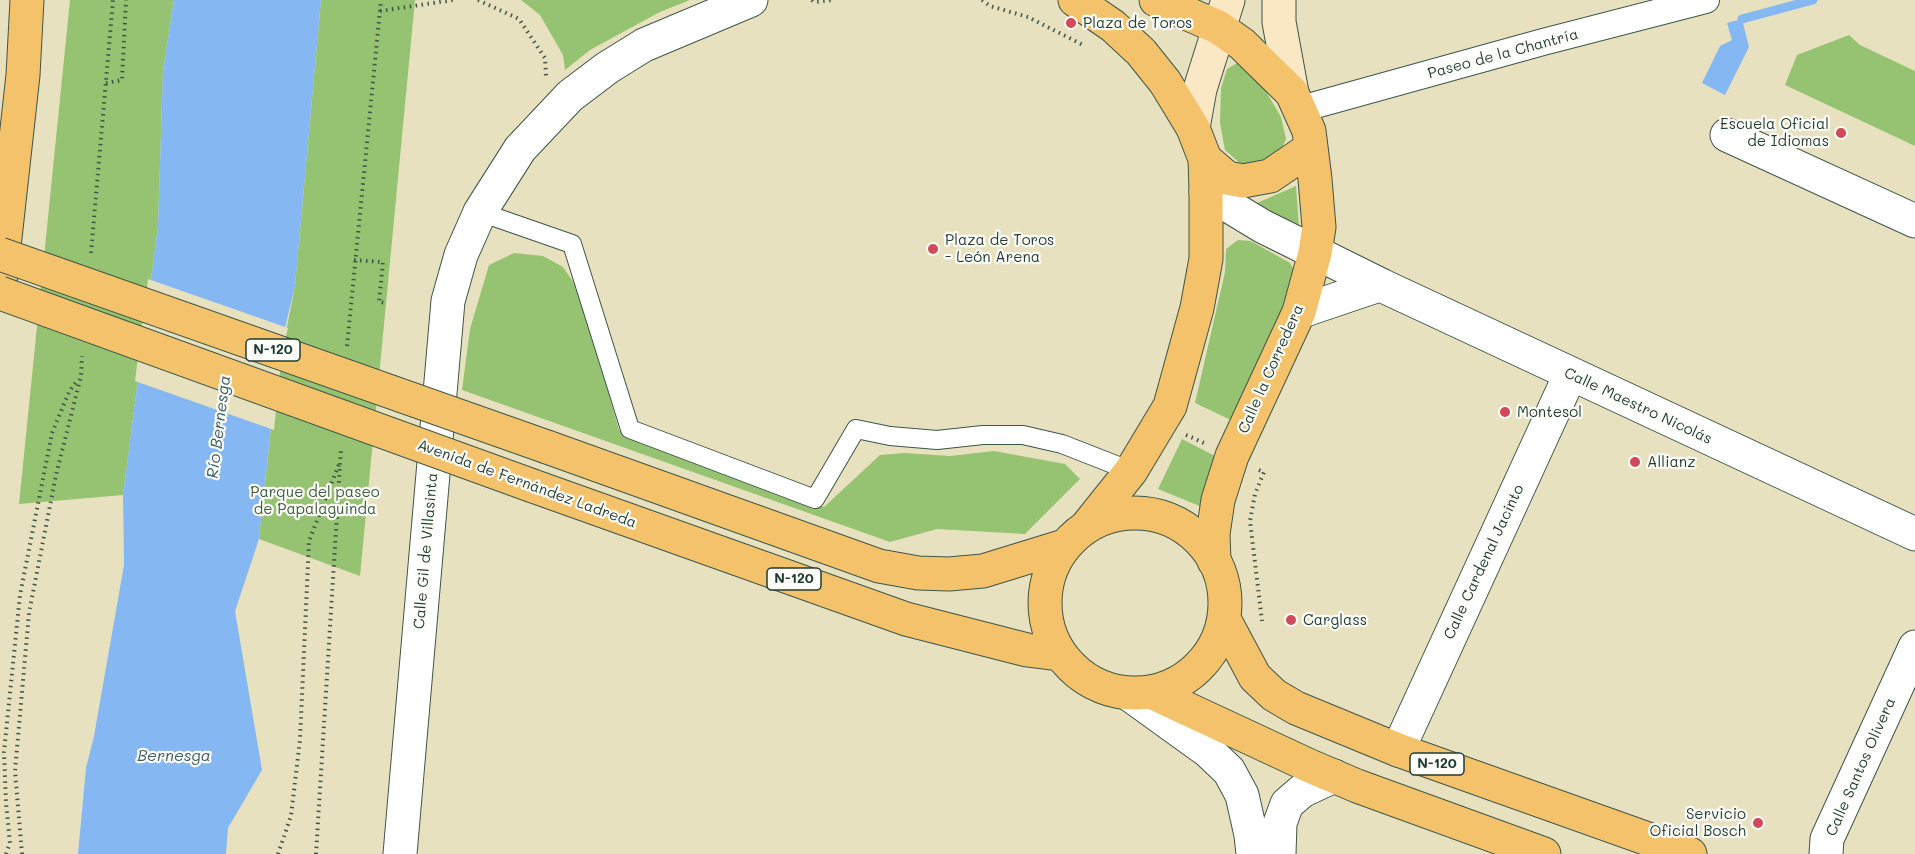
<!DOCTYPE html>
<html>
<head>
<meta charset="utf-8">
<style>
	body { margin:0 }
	canvas { display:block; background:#e8e1bf }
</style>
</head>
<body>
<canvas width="1915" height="854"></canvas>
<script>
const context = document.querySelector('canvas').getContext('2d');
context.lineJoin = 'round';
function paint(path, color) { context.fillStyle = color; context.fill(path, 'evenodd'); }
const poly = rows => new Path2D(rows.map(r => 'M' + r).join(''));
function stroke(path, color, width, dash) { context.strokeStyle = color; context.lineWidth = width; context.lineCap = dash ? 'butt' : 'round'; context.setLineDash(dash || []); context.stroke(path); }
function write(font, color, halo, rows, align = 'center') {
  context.font = font + ' Mali,sans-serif'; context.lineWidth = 4.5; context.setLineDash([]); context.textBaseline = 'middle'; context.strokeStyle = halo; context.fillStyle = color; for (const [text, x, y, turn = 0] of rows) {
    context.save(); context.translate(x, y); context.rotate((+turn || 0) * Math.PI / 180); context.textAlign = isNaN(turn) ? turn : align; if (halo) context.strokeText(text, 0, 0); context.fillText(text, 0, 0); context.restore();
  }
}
paint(poly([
	[70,0,174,0,163,71,158,226,123,495,19,504],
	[321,0,415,0,360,576,259,539,276,383,295,286],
	[521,0,690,0,660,12,623,32,590,50,565,70,563,55,540,15],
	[1849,35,1860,45,1915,71,1915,146,1785,85,1797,55],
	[1237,63,1264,88,1281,117,1286,139,1279,155,1265,167,1243,166,1225,150,1220,123,1221,88,1227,69],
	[1296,186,1299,227,1257,203],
	[1238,240,1251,241,1290,263,1296,274,1293,295,1233,421,1195,403,1225,272,1226,249],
	[514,253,543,256,563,267,580,292,619,430,824,507,880,455,905,453,950,456,994,451,1065,464,1080,479,1025,534,937,529,890,542,462,390,470,329,489,265],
	[1182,439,1217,457,1202,507,1158,489]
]), '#96c371');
paint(poly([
	[174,0,321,0,295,286,279,353,259,539,235,611,262,770,228,828,226,854,78,854,86,768,94,736,124,565,123,495,158,226,163,71],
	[1742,19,1749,47,1725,95,1702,83,1720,46,1732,40,1727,23]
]), '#85b8f2');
paint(poly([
	[148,279,288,328,282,353,274,430,135,381]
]), '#e8e1bf');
stroke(poly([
	[1742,19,1813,0]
]), '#85b8f2', 9);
const service = poly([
	[480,212,572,244,630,429,815,499,856,429,890,436,937,440,983,435,1023,435,1062,444,1131,471]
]);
const pedestrian = poly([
	[1301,109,1543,42,1706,0]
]);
const minor = poly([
	[1727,135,1915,221],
	[1206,192,1262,226,1383,286,1915,534],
	[1299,312,1379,285],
	[1398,750,1570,375],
	[400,854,448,301,461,255,480,212,520,149,570,96,607,68,644,45,751,0],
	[1826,854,1827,839,1915,647]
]);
const tertiary = poly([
	[1129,694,1208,751,1229,771,1242,795,1251,835,1253,854],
	[1279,854,1280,823,1287,804,1302,791,1334,776]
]);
const secondary = poly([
	[1279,0,1279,22,1292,93],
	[1193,128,1200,89,1228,0]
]);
const primary = poly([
	[1075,0,1113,26,1141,52,1165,82,1193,128,1205,159,1206,192,1206,259,1197,308,1170,406,1131,471,1087,526],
	[1156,0,1218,27,1242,44,1292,93,1309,131,1315,179,1319,227,1315,253,1299,312,1232,456,1218,500,1213,534,1214,561],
	[1205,159,1227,178,1243,181,1270,176,1311,148],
	[0,283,23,75,27,0]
]);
const trunk = poly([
	[547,447,879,566,918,573,949,574,983,571,1061,547],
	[533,486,906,619,1027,650,1059,654],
	'1045 603a90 90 0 1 1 180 0a90 90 0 1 1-180 0Z',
	[1224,619,1255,677,1274,695,1296,708,1398,750,1690,854],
	[1151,692,1310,766,1357,786,1544,854]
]);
stroke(service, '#3d5649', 20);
stroke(pedestrian, '#3d5649', 28);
stroke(minor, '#3d5649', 35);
stroke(tertiary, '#3d5649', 35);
stroke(secondary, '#3d5649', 35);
stroke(primary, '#3d5649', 35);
stroke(trunk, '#3d5649', 35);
stroke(poly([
	[478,0,519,19,545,58,546,76],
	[812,0,814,2,832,0],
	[982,0,990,6,1028,17,1085,46],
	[380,11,453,0],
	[106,83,122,80,126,0],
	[91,253,113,0],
	[354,260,383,262,379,302,386,303],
	[347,346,381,0],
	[1186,435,1204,443],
	[1259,470,1264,472,1255,494,1250,521,1262,621],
	[6,854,10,843,6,803,4,752,20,595,52,433,69,392,78,379],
	[22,854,15,771,29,613,56,475,81,376,82,356],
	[278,854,291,816,300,740,309,541,339,464],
	[316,854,341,449]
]), '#3d5649', 4, [1.5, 4.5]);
stroke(service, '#fff', 18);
stroke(pedestrian, '#fff', 26);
stroke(minor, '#fff', 33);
stroke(tertiary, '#fff', 33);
stroke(secondary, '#fae7c3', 33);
stroke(primary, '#f3c26a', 33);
stroke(trunk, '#f3c26a', 33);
const trunkBridge = poly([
	[0,254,547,447],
	[0,293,533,486]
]);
stroke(trunkBridge, '#3d5649', 35, []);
stroke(trunkBridge, '#f3c26a', 33);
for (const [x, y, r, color] of [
	[1071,23,6,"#d1495b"],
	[1841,133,6,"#d1495b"],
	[933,249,6,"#d1495b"],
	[1505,412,6,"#d1495b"],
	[1635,462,6,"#d1495b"],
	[1291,620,6,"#d1495b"],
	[1758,823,6,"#d1495b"]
]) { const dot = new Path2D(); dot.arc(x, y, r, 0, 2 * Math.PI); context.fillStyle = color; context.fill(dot); stroke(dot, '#fdfcf7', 2); }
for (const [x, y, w] of [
	[273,350,54],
	[794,579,54],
	[1437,764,54]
]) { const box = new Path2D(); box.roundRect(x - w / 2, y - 11, w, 22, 4.5); context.fillStyle = '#fdfcf7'; context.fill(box); stroke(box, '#1f3d34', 1.5); }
write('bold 14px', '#1f3d34', null, [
	["N-120",273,350],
	["N-120",794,579],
	["N-120",1437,764]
]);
write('15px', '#1f3d34', '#fdfcf7', [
	["Plaza de Toros",1083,23],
	["Escuela Oficial",1829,124,"right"],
	["de Idiomas",1829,141,"right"],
	["Plaza de Toros",945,240],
	["- León Arena",945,257],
	["Montesol",1517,412],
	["Allianz",1647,462],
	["Carglass",1303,620],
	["Servicio",1746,814,"right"],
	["Oficial Bosch",1746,831,"right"]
], 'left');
write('15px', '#1f3d34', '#fdfcf7', [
	["Paseo de la Chantría",1503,54,-15],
	["Calle la Corredera",1271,369,-66],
	["Calle Maestro Nicolás",1638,406,25],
	["Avenida de Fernández Ladreda",527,484,20],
	["Calle Gil de Villasinta",426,551,-85],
	["Calle Cardenal Jacinto",1484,562,-65],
	["Calle Santos Olivera",1861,767,-66]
]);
write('15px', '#3d5e43', '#fdfcf7', [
	["Parque del paseo",315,492],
	["de Papalaguinda",315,509]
]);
write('italic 16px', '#385c64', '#fdfcf7', [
	["Río Bernesga",219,427,-83],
	["Bernesga",174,756]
]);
</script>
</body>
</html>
